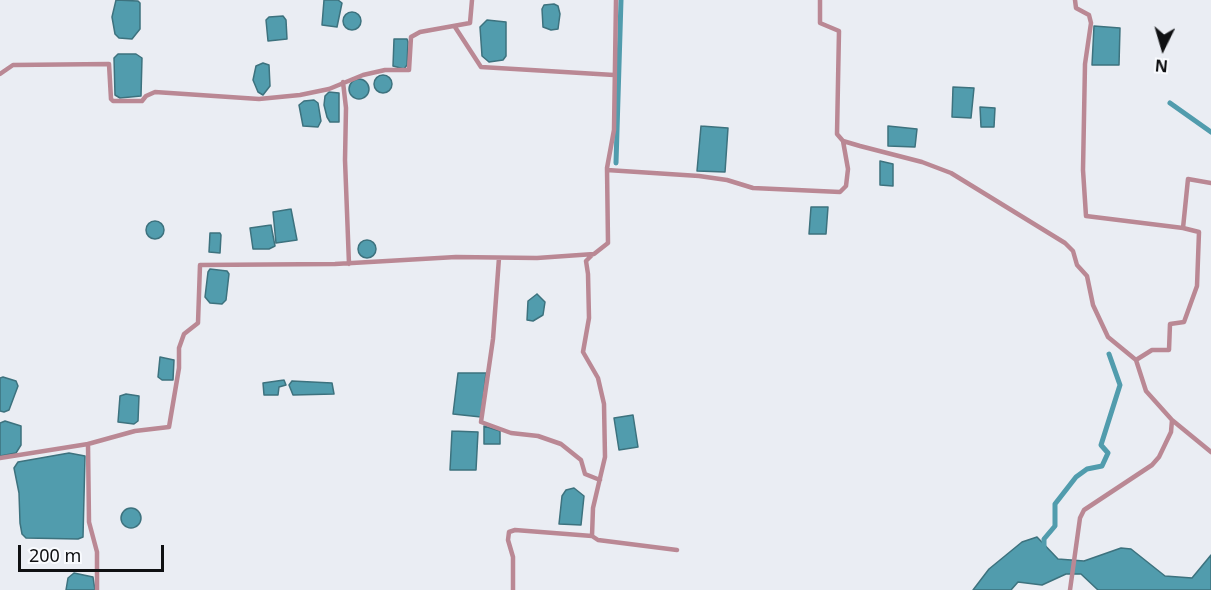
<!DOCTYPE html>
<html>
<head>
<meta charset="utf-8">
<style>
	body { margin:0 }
	#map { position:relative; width:1211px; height:590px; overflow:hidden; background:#eaedf3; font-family:"Noto Sans",sans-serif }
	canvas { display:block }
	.north { position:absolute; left:1133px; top:18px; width:60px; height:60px; -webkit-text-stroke:4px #f9fbfe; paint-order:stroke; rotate:185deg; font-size:16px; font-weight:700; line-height:24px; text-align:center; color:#0f1012 }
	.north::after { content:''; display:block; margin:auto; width:21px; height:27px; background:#0f1012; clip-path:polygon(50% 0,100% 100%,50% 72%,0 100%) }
	.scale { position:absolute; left:18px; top:545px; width:146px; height:27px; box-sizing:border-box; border:3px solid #0f1012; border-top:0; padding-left:8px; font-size:18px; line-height:21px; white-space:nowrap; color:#0f1012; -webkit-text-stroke:4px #f9fbfe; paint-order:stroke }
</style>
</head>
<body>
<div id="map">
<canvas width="1211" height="590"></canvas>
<div class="north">N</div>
<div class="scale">200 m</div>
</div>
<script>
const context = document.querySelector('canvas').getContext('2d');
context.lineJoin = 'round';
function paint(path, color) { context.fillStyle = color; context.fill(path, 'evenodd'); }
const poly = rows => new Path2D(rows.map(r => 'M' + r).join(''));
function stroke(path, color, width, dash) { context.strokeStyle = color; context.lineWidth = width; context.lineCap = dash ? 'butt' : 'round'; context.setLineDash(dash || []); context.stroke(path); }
const water = poly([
	[116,0,138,1,140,3,140,29,132,39,119,38,115,34,112,17,116,0],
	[324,0,338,0,342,3,337,27,322,25,324,0],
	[554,4,558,6,560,14,558,29,551,30,543,27,542,9,544,5,554,4],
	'343 21a9 9 0 1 1 18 0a9 9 0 1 1-18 0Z',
	[283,16,286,20,287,39,268,41,266,20,269,17,283,16],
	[487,20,506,22,506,56,503,60,489,62,482,56,480,27,487,20],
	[1094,26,1120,28,1119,65,1092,65,1094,26],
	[394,39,407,39,408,42,407,65,404,69,393,66,394,39],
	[118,54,136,54,142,58,141,96,120,98,115,95,114,58,118,54],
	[263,63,269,65,270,86,263,95,258,92,253,80,256,66,263,63],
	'374 84a9 9 0 1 1 18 0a9 9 0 1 1-18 0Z',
	'349 89a10 10 0 1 1 20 0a10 10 0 1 1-20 0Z',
	[953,87,974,88,971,118,952,117,953,87],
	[329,92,339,93,339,122,330,122,327,117,324,105,325,96,329,92],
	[304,101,314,100,318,103,321,121,318,127,303,126,299,105,304,101],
	[980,107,995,108,994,127,981,127,980,107],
	[701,126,728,128,725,172,697,171,701,126],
	[888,126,917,129,915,147,888,146,888,126],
	[880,161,893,164,893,186,880,185,880,161],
	[811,207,828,207,826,234,809,234,811,207],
	[291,209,297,240,276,243,273,212,291,209],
	'146 230a9 9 0 1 1 18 0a9 9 0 1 1-18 0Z',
	[271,225,275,246,269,249,253,249,250,228,271,225],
	[210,233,220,233,221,235,220,253,209,252,210,233],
	'358 249a9 9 0 1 1 18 0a9 9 0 1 1-18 0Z',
	[210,269,227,271,229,274,226,300,222,304,210,303,205,297,208,272,210,269],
	[537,294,545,302,543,315,533,321,527,320,528,301,537,294],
	[160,357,174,360,173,380,162,380,158,377,160,357],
	[458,373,486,373,481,417,453,414,458,373],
	[3,377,16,381,18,386,9,410,4,412,0,411,0,378,3,377],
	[284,380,286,385,279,387,278,395,264,395,263,383,284,380],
	[292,381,332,383,334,394,293,395,289,385,292,381],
	[126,394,139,396,138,421,134,424,118,422,120,396,126,394],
	[633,415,638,447,619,450,614,418,633,415],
	[5,421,21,426,21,445,16,453,0,456,0,423,5,421],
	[484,426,500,431,500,444,484,444,484,426],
	[452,431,478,432,476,470,450,470,452,431],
	[69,453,85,456,83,537,78,539,26,538,22,534,20,523,19,493,14,468,18,462,69,453],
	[574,488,584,496,581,525,559,524,562,496,566,490,574,488],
	'121 518a10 10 0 1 1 20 0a10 10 0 1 1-20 0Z',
	[1037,537,1058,559,1084,561,1121,548,1131,549,1165,576,1192,578,1211,555,1211,590,1098,590,1081,574,1066,574,1042,585,1018,582,1011,590,973,590,989,569,1022,542,1037,537],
	[74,573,93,577,95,590,66,590,68,578,74,573]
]);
paint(water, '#519cad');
stroke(water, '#3d727e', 1.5);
stroke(poly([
	[1170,103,1211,132],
	[616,163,621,0],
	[1044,550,1044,539,1055,526,1055,504,1076,477,1087,469,1102,466,1108,453,1101,445,1120,385,1109,354]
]), '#519cad', 5);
stroke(poly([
	[820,0,820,23,839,31,837,134,843,141,860,146,922,162,951,173,1065,243,1073,251,1077,265,1087,276,1093,305,1108,337,1136,360,1146,391,1172,420,1171,432,1159,457,1152,465,1084,510,1080,518,1070,590],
	[1075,0,1076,8,1089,15,1091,23,1085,64,1083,170,1086,216,1183,228],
	[455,27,481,67,614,75],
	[0,74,13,65,109,64,111,99,113,101,142,101,146,96,155,92,259,99,300,95,329,89,363,75,385,70,409,70,411,37,420,32,470,23,472,0],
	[343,82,346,108,345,160,349,264],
	[607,170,699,176,727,180,753,188,840,192,846,186,848,169,843,141],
	[499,258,493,339,481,422,511,433,538,436,561,444,581,460,585,474,600,480],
	[1136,360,1152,350,1169,350,1170,324,1184,322,1197,286,1199,232,1183,228,1188,179,1211,183],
	[1172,420,1211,452],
	[88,444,135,431,169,427,179,368,179,348,184,334,198,323,200,265,335,264,456,257,537,258,594,254,608,243,607,168,614,130,616,0],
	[0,458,88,444,89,522,97,552,97,590],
	[592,536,593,508,605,457,604,404,598,378,583,352,589,318,588,274,586,261,592,255],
	[513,590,513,557,508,540,509,532,515,530,592,536,598,540,677,550]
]), '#ba8894', 4.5);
</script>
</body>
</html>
